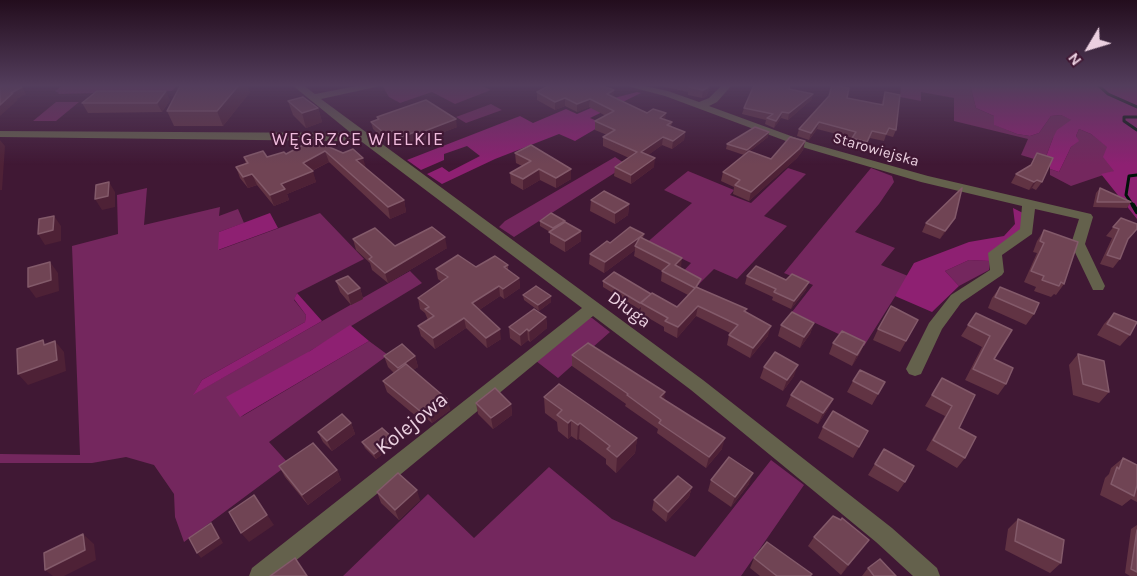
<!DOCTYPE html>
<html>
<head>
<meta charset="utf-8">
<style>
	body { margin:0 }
	#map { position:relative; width:1137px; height:576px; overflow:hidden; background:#401834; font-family:Karla,sans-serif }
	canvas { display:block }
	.north { position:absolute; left:1059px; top:18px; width:60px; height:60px; -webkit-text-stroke:4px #401834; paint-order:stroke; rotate:232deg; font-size:16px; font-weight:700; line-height:24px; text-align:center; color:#ebd0e0 }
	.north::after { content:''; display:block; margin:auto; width:21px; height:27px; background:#ebd0e0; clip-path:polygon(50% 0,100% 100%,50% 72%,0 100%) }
</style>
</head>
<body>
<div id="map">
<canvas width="1137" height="576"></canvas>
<div class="north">N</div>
</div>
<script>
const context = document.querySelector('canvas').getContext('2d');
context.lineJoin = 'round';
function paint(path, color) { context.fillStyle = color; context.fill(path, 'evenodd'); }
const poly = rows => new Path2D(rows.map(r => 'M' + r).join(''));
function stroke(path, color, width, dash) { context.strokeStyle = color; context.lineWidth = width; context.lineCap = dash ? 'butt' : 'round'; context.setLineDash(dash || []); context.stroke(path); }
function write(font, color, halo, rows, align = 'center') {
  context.font = font + ' Karla,sans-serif'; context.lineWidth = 4.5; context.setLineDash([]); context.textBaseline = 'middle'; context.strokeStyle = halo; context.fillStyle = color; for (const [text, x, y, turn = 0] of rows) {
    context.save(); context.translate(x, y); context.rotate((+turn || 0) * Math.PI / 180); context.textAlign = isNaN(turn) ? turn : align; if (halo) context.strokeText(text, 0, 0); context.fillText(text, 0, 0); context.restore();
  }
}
paint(poly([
	[63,85,178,85,172,91,58,94,59,93,55,91],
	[382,85,480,85,491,90,455,104,432,92,400,103,389,97],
	[901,85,970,85,976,108,994,116,995,125,1017,134,1030,136,1039,133,1051,116,1061,115,1072,120,1053,138,1044,162,1021,155,1028,139,954,121,954,98,921,92,921,101,900,97],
	[56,102,79,102,56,121,33,121],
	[491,104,502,110,466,123,456,117],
	[1079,129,1091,134,1108,147,1115,171,1071,186,1050,175,1050,169,1059,172,1071,147,1078,141,1076,136],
	[615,157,627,165,514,237,499,227,505,221],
	[788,168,806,174,764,216,787,226,737,279,714,269,698,285,679,276,691,263,666,251,643,246,692,203,664,190,688,171,734,190,730,195,751,203],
	[871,168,892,176,894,182,879,204,855,232,895,248,881,265,908,276,864,346,792,312,813,285,784,273],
	[147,188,144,225,220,207,219,216,238,209,244,223,219,232,219,250,320,213,364,259,297,293,294,300,306,315,305,322,202,380,194,394,410,271,422,283,310,351,241,417,369,341,388,355,269,442,289,464,184,542,175,517,174,494,154,465,126,457,92,463,0,463,0,454,80,455,72,246,118,234,117,195],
	[969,260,990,261,989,270,959,286,945,271],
	[587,318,592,318,610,332,558,378,536,361],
	[771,460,804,485,741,576,343,576,428,494,474,538,549,467,612,519,695,557]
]), '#74275e');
paint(poly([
	[970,85,1137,85,1137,219,1101,174,1114,171,1103,157,1107,147,1091,134,1079,129,1076,136,1079,141,1071,147,1059,172,1050,169,1050,163,1044,162,1053,138,1057,130,1071,120,1061,115,1051,116,1039,133,1030,136,1017,134,994,125,994,116,976,108],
	[637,92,641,93,590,118,604,124,575,141,559,134,495,159,442,184,427,174,442,167,449,172,480,156,467,146,444,154,444,160,421,170,407,160,520,116,533,123,566,109,577,114,614,98],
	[1013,208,1023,213,1024,226,990,261,969,260,945,271,959,286,932,312,895,296,914,263,969,242,1004,236,1015,224],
	[270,213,278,228,218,250,219,232],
	[297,293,322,321,193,395,202,380,305,322,306,315,294,299],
	[350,325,369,341,240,417,226,397,310,351]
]), '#8e2072');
stroke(poly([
	[1098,85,1108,94,1137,107],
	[1137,117,1124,117,1124,121,1137,130],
	[1134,207,1126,195,1129,176,1137,175]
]), '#011309', 3);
stroke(poly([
	[1133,205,1137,212]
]), '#011309', 4.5);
paint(poly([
	[292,85,303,85,315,94,361,85,378,85,376,87,321,99,703,380,892,528,937,568,940,576,913,576,876,542,691,390,593,316,277,576,249,576,252,568,582,308,358,139,341,141,0,137,0,131,351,133,292,85],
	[623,85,640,85,668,91,699,102,709,98,722,85,732,85,717,102,709,106,810,143,928,176,1091,214,1093,217,1085,244,1105,286,1103,290,1093,290,1071,244,1079,219,1035,209,1032,234,1002,255,1004,272,1002,275,961,303,942,329,921,374,915,376,909,374,906,369,929,323,951,295,990,270,988,253,1020,229,1022,206,921,182,802,147,665,96,623,85]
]), '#64614c');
paint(poly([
	[182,85,247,85,250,92,223,126,174,126,167,111],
	[656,85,711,85,706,97,702,98,688,95,688,92],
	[789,90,813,94,811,100,788,120,781,118,774,128,765,124,766,120,742,114,744,108],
	[537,92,613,97,647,113,672,122,671,127,685,132,684,140,672,149,662,145,648,155,654,167,631,184,614,176,615,167,629,158,603,146,603,137,607,135,595,130,595,121,606,116,589,107,577,112,565,106,555,110,537,100],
	[885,92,896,130,893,137,886,135,884,141,870,138,864,149,849,146,852,138,817,129,809,140,797,136,799,129,847,98,881,105],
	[170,100,162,112,88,113,82,103],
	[288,101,318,108,322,122,306,128,293,115],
	[377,117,457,127,418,142,416,140,403,145,394,138,386,141,373,129,371,122,377,120],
	[768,137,750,151,771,159,805,141,803,150,797,158,749,201,733,194,734,187,721,181,723,172,744,155,726,149,727,144],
	[313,140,343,153,366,168,404,200,406,212,390,219,329,162,312,171,316,182,287,194,289,200,274,206,257,185,248,188,240,178,236,167,246,164,244,157,267,157,286,154],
	[515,153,571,179,556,188,540,180,523,190,511,183,510,173,522,166,516,163],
	[1037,153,1042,182,1036,190,1032,188,1029,190,1011,183,1016,174,1030,166],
	[1100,188,1131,202,1127,208,1093,207,1096,193],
	[591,200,629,204,628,215,615,224,590,211],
	[1121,218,1127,241,1120,259,1113,268,1100,264,1112,238,1106,236],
	[540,221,565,221,565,222,581,231,581,241,565,252,550,243,550,232,540,226],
	[926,223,950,226,940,239,922,232],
	[1044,230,1064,284,1056,295,1054,294,1051,297,1034,291,1036,287,1024,282,1037,253,1033,252,1037,241],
	[644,234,643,238,681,268,699,288,746,312,768,336,750,358,727,345,729,335,730,333,696,316,677,338,664,331,664,327,640,313,641,307,639,309,603,287,603,281,651,294,677,307,688,295,661,281,662,271,634,256,635,250,604,273,589,264,590,254,610,243],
	[353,239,395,246,447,248,388,283,372,270,370,263,356,250],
	[508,265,508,271,519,278,520,288,504,299,500,296,479,310,501,339,487,348,466,328,435,349,421,336,418,326,428,320,425,313,420,309,418,298,442,282,438,279,436,269],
	[747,276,806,290,791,309,772,300,773,297,745,284],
	[336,281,360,288,363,299,351,305,340,292],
	[1000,287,1034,314,1026,325,988,308,992,298],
	[523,295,551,302,539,311,524,300],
	[976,313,1012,330,994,359,1006,384,998,395,965,380,982,347,961,336],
	[1114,313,1130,335,1120,346,1097,335,1104,324],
	[546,317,547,328,530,342,528,340,521,346,510,338,509,327],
	[918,320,900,352,873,340,878,329],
	[814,323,810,334,800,348,778,336,781,325],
	[865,342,860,353,852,366,829,354,833,343],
	[1078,354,1109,392,1099,403,1073,395,1069,365],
	[572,355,664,399,722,449,706,468,657,433,658,429,625,406,626,404,572,366],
	[384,356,415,356,418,367,413,370,447,399,450,410,432,423,427,419,423,422,387,392,383,381,394,373,388,367],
	[764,367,794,376,783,391,760,378],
	[942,378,975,395,959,428,965,458,957,468,926,450,945,416,925,406],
	[853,381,885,382,872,405,847,392],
	[791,395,833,399,828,409,818,424,786,406],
	[544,397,637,438,635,453,616,473,606,464,606,459,579,439,577,440,571,436,568,439,558,431,557,422,545,413],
	[476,403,511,404,512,415,493,429,478,414],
	[351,423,355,434,332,451,323,442,318,432],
	[823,427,868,431,853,458,818,438],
	[362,442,396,444,376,459,365,448],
	[884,449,905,482,898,492,868,475],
	[1123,458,1137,465,1137,502,1131,499,1122,506,1100,495,1105,478,1109,474,1111,468],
	[279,466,337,470,341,480,308,505,285,477],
	[711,480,749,484,731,507,708,491],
	[692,487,689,497,666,522,652,510,654,500],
	[377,492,420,500,399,520,381,503],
	[1018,519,1061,563,1050,573,1005,550,1008,529],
	[1137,525,1137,576,1130,576,1125,573,1131,529],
	[814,537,862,549,841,575,808,546],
	[754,558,810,576,760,576,750,568],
	[868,568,896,576,862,576]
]), '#613343');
paint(poly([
	[21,85,26,94,17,99,18,100,0,116,0,105,11,93],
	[239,85,247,85,250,92,223,126,217,111],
	[709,85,711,85,706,97,702,98,703,90],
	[614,90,613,98,607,94],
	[166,91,170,100,162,112,157,103],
	[813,94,811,100,788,120,789,113],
	[565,98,565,106,555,110,555,102],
	[590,99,589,107,577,112,577,104],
	[318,108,322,122,306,128,302,113],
	[782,112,781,118,774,128,776,121],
	[666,113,665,122,660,118],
	[456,119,457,127,418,142,417,134],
	[819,122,817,129,809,140,811,133],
	[393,131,394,138,386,141,384,133],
	[415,132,416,140,403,145,401,137],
	[685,132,684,140,672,149,673,141],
	[769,132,768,137,745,155,747,150],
	[663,137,662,145,640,161,641,152],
	[0,140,5,146,2,190,0,190],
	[805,141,803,150,797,158,749,201,751,192],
	[325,151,329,162,311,171,313,171,316,182,287,194,289,200,274,206,270,195,303,163],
	[363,158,366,168,356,160],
	[655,158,654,167,631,184,631,175],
	[539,169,540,180,523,190,523,179],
	[571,169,571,179,556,188,556,178],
	[252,174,257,185,248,188,243,177],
	[1037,180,1032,188,1029,190,1034,182],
	[109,182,115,192,115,207,102,210,95,199],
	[404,200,406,212,390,219,388,207],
	[629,204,628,215,615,224,615,213],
	[54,216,61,226,61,241,45,245,38,234],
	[955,218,950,226,940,239,945,231],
	[581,231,581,241,565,252,565,241],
	[445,237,447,248,388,283,385,273],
	[640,237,635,246,635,250,604,273,605,262],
	[682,258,681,268,675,265],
	[50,262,58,273,59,291,36,298,28,287],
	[519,278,520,288,504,299,503,289],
	[809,282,806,290,791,309,794,301],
	[499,286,500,296,473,314,472,303],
	[360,288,363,299,351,305,348,294],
	[551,296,551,302,539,311,538,305],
	[698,306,696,316,677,338,678,327],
	[546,317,547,328,530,342,529,331],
	[464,318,466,328,435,349,433,338],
	[814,323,810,334,800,348,804,337],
	[771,326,768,336,750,358,753,348],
	[500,329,501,339,487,348,486,338],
	[527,329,528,340,521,346,520,335],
	[55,341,64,352,66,371,28,385,18,374],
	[865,342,860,353,852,366,857,355],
	[415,356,418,367,401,378,398,368],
	[798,365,794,376,783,391,787,380],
	[665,392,664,402,660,397],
	[447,399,450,410,432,423,429,413],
	[833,399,828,409,818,424,823,413],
	[511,404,512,415,493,429,491,418],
	[424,408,427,419,423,422,420,411],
	[571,420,571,436,568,439,568,423],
	[351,423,355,434,332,451,327,441],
	[580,423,579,439,577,440,578,425],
	[637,438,635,453,616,473,617,457],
	[725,438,722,449,706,468,709,457],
	[394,439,396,444,376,459,374,454],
	[337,470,341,480,308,505,302,495],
	[753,473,749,484,731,507,735,497],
	[692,487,689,497,666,522,668,512],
	[417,490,420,500,399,520,395,510],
	[254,495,274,525,249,542,241,533],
	[211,523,215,528,223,543,201,558,197,553],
	[83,534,94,544,96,560,64,576,53,576,45,570],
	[869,540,862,549,841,575,848,565]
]), '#4e2136');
const building = poly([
	[3,85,21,85,22,87,11,93,13,93,0,105,0,86,3,85],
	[182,85,239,85,217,111,167,111,180,86,182,85],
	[550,85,600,85,614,90,607,94,647,113,653,109,666,113,660,118,672,122,667,125,685,132,673,141,663,137,641,152,655,158,631,175,615,167,637,152,603,137,615,130,595,121,614,111,590,99,577,104,565,98,555,102,537,92,550,85],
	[691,85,709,85,707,88,703,90,689,87,691,85],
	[754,85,790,85,789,89,813,94,789,113,782,112,776,121,767,118,773,114,744,108,754,85],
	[832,85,849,88,847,98,883,105,885,92,900,95,896,130,889,128,886,134,872,131,867,142,852,138,856,132,819,122,811,133,799,129,829,96,832,85],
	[97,91,166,91,157,103,82,103,97,91],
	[303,97,318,108,302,113,288,101,303,97],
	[426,100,456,119,417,134,415,132,401,137,393,131,384,133,371,122,379,119,377,117,426,100],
	[755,127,769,132,747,150,727,144,755,127],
	[790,137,805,141,799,149,751,192,735,185,740,180,723,172,749,151,771,159,790,137],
	[313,140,343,153,353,149,363,158,356,160,404,200,388,207,325,151,303,163,313,171,281,184,285,189,270,195,252,174,243,177,236,167,248,163,244,157,263,151,267,157,284,152,286,154,313,140],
	[531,145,571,169,556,178,539,169,523,179,510,173,531,161,515,153,531,145],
	[1037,153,1053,158,1042,182,1037,180,1034,182,1016,174,1031,165,1037,153],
	[109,182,108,196,95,199,96,185,109,182],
	[962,188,955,218,945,231,926,223,962,188],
	[1100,188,1131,202,1097,202,1100,188],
	[604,191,629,204,615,213,591,200,604,191],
	[551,213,565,221,553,228,540,221,551,213],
	[54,216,53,230,38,234,39,219,54,216],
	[1121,218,1137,224,1137,229,1128,239,1120,259,1107,255,1119,229,1113,227,1121,218],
	[565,222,581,231,565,241,549,232,565,222],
	[432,227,445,237,385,273,369,259,372,257,353,239,375,228,395,246,432,227],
	[630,227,644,234,640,237,682,258,675,265,701,279,696,287,747,309,744,311,771,326,753,348,729,335,738,325,698,306,678,327,665,321,668,318,641,303,652,293,677,307,695,288,662,271,670,264,635,246,640,237,605,262,590,254,607,241,610,243,630,227],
	[1044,230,1078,242,1064,284,1061,282,1059,286,1042,280,1044,276,1031,271,1044,243,1040,241,1044,230],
	[458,255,476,267,495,256,508,265,504,267,519,278,503,289,499,286,472,303,500,329,486,338,464,318,433,338,418,326,434,316,425,309,429,307,418,298,448,277,436,269,458,255],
	[50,262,51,280,28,287,28,268,50,262],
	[756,266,786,280,792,274,809,282,794,301,774,292,776,289,747,276,756,266],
	[614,272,651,294,640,303,603,281,614,272],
	[348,276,360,288,348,294,336,281,348,276],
	[536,286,551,296,538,305,523,295,536,286],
	[1000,287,1039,303,1034,314,995,297,1000,287],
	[891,306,918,320,906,341,878,329,891,306],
	[534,309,546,317,529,331,527,329,520,335,509,327,534,309],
	[792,312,814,323,804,337,781,325,792,312],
	[976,313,1012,330,994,359,1013,368,1006,384,973,369,990,336,968,325,976,313],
	[1114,313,1137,322,1130,335,1107,324,1114,313],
	[842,331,865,342,857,355,833,343,842,331],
	[43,340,44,345,55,341,57,360,18,374,17,349,43,340],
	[588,343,665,392,660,397,725,438,709,457,659,423,661,420,627,395,628,394,572,355,588,343],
	[402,344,415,356,398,368,384,356,402,344],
	[775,352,798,365,787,380,764,367,775,352],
	[1078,354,1104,361,1109,392,1083,384,1078,354],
	[406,364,447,399,429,413,424,408,420,411,383,381,406,364],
	[860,370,885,382,878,394,853,381,860,370],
	[942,378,975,395,959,428,976,437,965,458,933,440,952,406,932,395,942,378],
	[801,381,833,399,823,413,791,395,801,381],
	[559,384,637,438,617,457,607,449,610,446,580,423,578,425,571,420,568,423,557,415,562,410,544,397,559,384],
	[495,388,511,404,491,418,476,403,495,388],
	[833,411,868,431,859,447,823,427,833,411],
	[342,414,351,423,327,441,318,432,342,414],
	[382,428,394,439,374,454,362,442,382,428],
	[313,443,337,470,302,495,279,466,313,443],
	[884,449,914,466,905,482,875,464,884,449],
	[729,457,753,473,735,497,711,480,729,457],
	[1123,458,1137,465,1137,485,1134,496,1111,484,1117,467,1119,469,1123,458],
	[398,473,417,490,395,510,377,492,398,473],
	[678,476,692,487,668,512,654,500,678,476],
	[254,495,267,515,241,533,229,512,254,495],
	[833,516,841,520,842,518,869,540,848,565,814,537,833,516],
	[1018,519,1064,540,1061,563,1015,541,1018,519],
	[211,523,219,538,197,553,189,538,211,523],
	[1137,530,1137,572,1131,569,1137,530],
	[83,534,85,550,45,570,44,553,83,534],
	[767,542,812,574,810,576,777,576,754,558,767,542],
	[295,558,307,576,270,576,295,558],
	[880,559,896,576,874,576,868,568,880,559]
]);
paint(building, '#704454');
stroke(building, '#835a6a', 1.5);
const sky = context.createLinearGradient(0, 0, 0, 165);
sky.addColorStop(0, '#230d1d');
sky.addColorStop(0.52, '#533d5c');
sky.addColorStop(1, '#533d5c00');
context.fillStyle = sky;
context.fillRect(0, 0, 1137, 165);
write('15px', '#ebd0e0', '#401834', [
	["Starowiejska",876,150,16]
]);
context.letterSpacing = '1.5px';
write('18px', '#f0bcdd', '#401834', [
	["WĘGRZCE WIELKIE",358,140]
]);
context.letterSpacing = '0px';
write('18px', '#ebd0e0', '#401834', [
	["Długa",629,310,37]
]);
write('21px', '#ebd0e0', '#401834', [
	["Kolejowa",412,424,-39]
]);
</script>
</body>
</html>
